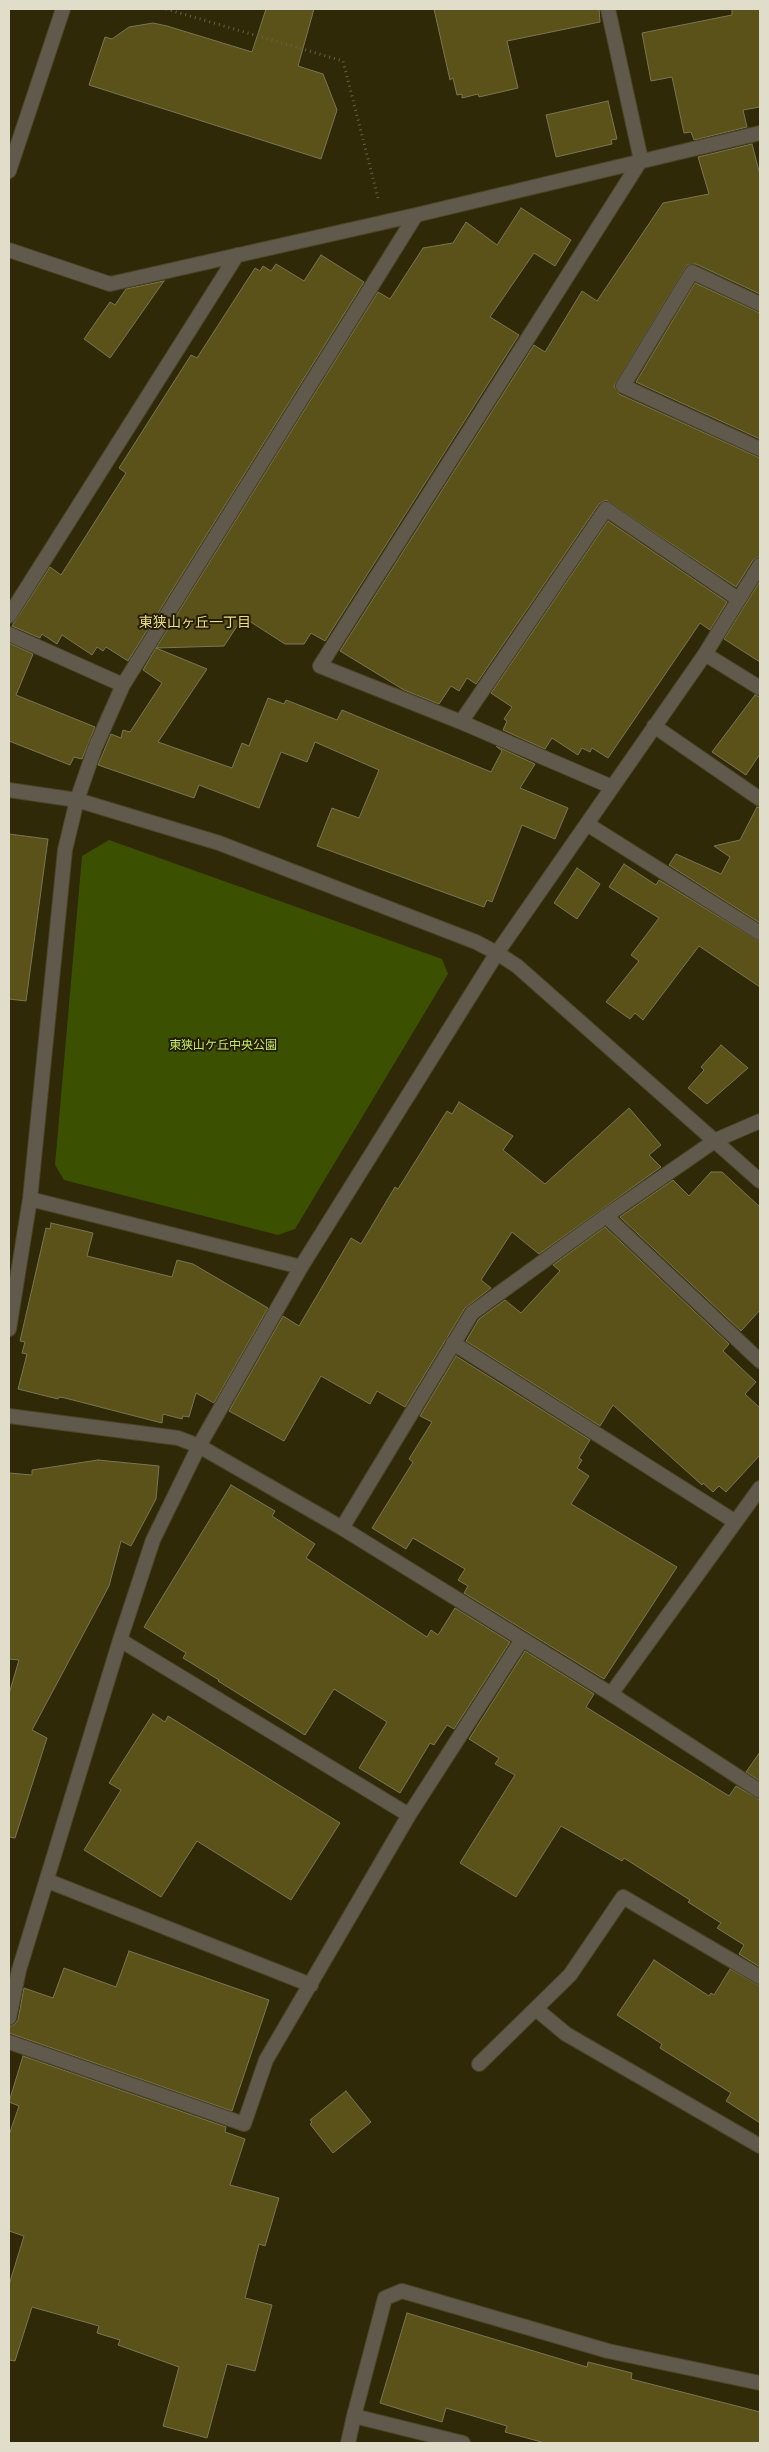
<!DOCTYPE html>
<html>
<head>
<meta charset="utf-8">
<style>
	body { margin:0 }
	#map { position:relative; width:769px; height:2452px; overflow:hidden; background:#2f2908; font-family:"Titillium Web",sans-serif }
	canvas { display:block }
	.frame { position:absolute; inset:0; border:10px solid #e0ddca; pointer-events:none }
</style>
</head>
<body>
<div id="map">
<canvas width="769" height="2452"></canvas>
<div class="frame"></div>
</div>
<script>
const context = document.querySelector('canvas').getContext('2d');
context.lineJoin = 'round';
function paint(path, color) { context.fillStyle = color; context.fill(path, 'evenodd'); }
const poly = rows => new Path2D(rows.map(r => 'M' + r).join(''));
function stroke(path, color, width, dash) { context.strokeStyle = color; context.lineWidth = width; context.lineCap = dash ? 'butt' : 'round'; context.setLineDash(dash || []); context.stroke(path); }
function write(font, color, halo, rows, align = 'center') {
  context.font = font + ' "Titillium Web","Noto Sans JP",sans-serif'; context.lineWidth = 4; context.setLineDash([]); context.textBaseline = 'middle'; context.strokeStyle = halo; context.fillStyle = color; for (const [text, x, y, turn = 0] of rows) {
    context.save(); context.translate(x, y); context.rotate((+turn || 0) * Math.PI / 180); context.textAlign = isNaN(turn) ? turn : align; if (halo) context.strokeText(text, 0, 0); context.fillText(text, 0, 0); context.restore();
  }
}
paint(poly([
	[109,840,442,959,448,974,295,1229,278,1235,64,1180,55,1165,82,856]
]), '#3c5001');
const building = poly([
	[266,9,314,9,298,66,323,74,337,110,321,159,89,85,105,37,112,39,129,27,153,23,167,26,252,52,266,9],
	[434,9,599,9,600,22,507,41,518,88,479,97,478,94,462,98,462,94,457,95,453,78,450,80,434,9],
	[732,9,760,9,760,107,743,110,747,127,694,140,691,132,684,133,672,77,651,81,642,33,732,15,732,9],
	[608,101,617,139,611,140,612,144,556,157,546,115,608,101],
	[752,144,760,175,760,294,696,264,687,265,614,386,619,394,760,458,760,556,753,560,736,587,606,500,599,504,476,684,467,678,459,691,451,686,439,704,404,690,340,651,534,345,545,352,582,291,597,301,663,203,709,194,698,157,752,144],
	[521,208,571,240,555,266,534,253,490,317,519,335,325,641,311,633,304,644,285,644,243,617,224,646,156,648,378,292,390,299,423,248,453,243,466,222,497,245,521,208],
	[321,255,364,282,128,661,106,647,103,651,97,647,92,655,62,635,57,644,42,634,40,638,12,626,50,567,61,575,126,473,119,468,191,355,197,358,255,268,260,271,263,266,271,271,276,264,304,281,321,255],
	[164,281,110,358,84,339,110,302,115,305,126,289,164,281],
	[695,283,760,313,760,439,636,382,695,283],
	[608,521,727,602,710,630,700,623,608,758,592,748,590,752,582,748,578,755,552,738,545,749,503,730,507,721,504,719,512,707,491,693,608,521],
	[760,581,760,662,724,639,760,581],
	[9,643,33,654,16,695,95,727,82,759,74,757,70,765,9,741,9,643],
	[156,648,207,669,158,742,232,768,242,743,249,746,268,698,284,704,286,700,337,720,342,710,491,772,502,751,496,746,535,764,520,788,568,808,555,839,522,825,492,902,487,900,484,907,317,846,332,808,359,818,379,770,315,742,307,762,281,752,259,808,199,785,194,798,98,765,111,734,121,738,123,730,130,732,162,683,143,670,156,648],
	[755,695,760,697,760,754,746,775,712,752,755,695],
	[757,807,760,808,760,923,669,865,676,854,721,874,730,857,714,846,740,840,757,807],
	[9,834,48,839,26,1001,9,999,9,834],
	[624,864,656,885,659,880,760,942,760,987,699,946,643,1020,635,1013,630,1019,606,1002,639,961,631,955,659,918,609,887,624,864],
	[577,868,600,884,577,919,554,903,577,868],
	[721,1045,748,1068,707,1104,688,1088,704,1070,701,1067,721,1045],
	[459,1102,513,1136,503,1150,545,1184,629,1108,661,1145,649,1155,661,1167,539,1254,512,1232,481,1280,491,1288,465,1308,405,1407,377,1391,370,1404,321,1376,284,1441,229,1411,283,1316,299,1326,351,1238,361,1244,395,1187,398,1189,447,1111,452,1114,459,1102],
	[711,1172,722,1172,760,1207,760,1310,741,1331,620,1217,673,1180,689,1196,711,1172],
	[51,1223,93,1233,87,1256,172,1277,177,1260,193,1264,268,1308,214,1403,196,1393,189,1417,183,1416,182,1419,163,1414,162,1423,65,1398,59,1397,58,1399,18,1389,27,1354,22,1353,25,1342,20,1341,46,1228,50,1229,51,1223],
	[605,1227,729,1344,723,1351,756,1382,745,1394,760,1408,760,1455,726,1492,719,1486,713,1492,703,1483,702,1485,613,1405,600,1426,466,1341,479,1319,505,1300,521,1313,560,1271,553,1265,605,1227],
	[456,1356,590,1440,579,1458,582,1460,577,1468,589,1476,571,1504,677,1567,604,1679,464,1593,468,1586,458,1580,465,1569,413,1538,406,1549,372,1528,413,1462,409,1459,432,1422,420,1416,456,1356],
	[98,1460,159,1466,156,1499,131,1546,121,1541,109,1586,32,1730,47,1738,15,1838,9,1837,9,1694,19,1660,9,1659,9,1473,32,1475,32,1470,98,1460],
	[231,1485,275,1511,272,1516,315,1544,306,1558,427,1637,431,1630,438,1635,455,1608,510,1642,454,1729,447,1725,434,1745,430,1743,400,1793,359,1768,387,1722,334,1689,305,1735,218,1681,219,1680,183,1658,186,1653,144,1627,231,1485],
	[525,1651,594,1694,586,1707,729,1796,736,1786,760,1800,760,1967,739,1954,744,1945,717,1928,721,1923,688,1902,690,1900,624,1858,622,1861,561,1826,516,1897,460,1863,515,1775,495,1764,499,1758,469,1739,525,1651],
	[153,1714,165,1722,168,1716,340,1823,291,1900,197,1841,161,1897,84,1850,121,1790,109,1783,153,1714],
	[760,1752,760,1781,746,1772,760,1752],
	[129,1951,269,2000,232,2111,9,2033,9,2027,15,2024,18,2020,24,1988,53,1998,64,1968,116,1987,129,1951],
	[654,1960,709,1996,711,1993,714,1995,730,1969,760,1986,760,2123,726,2101,731,2093,660,2048,662,2044,617,2015,654,1960],
	[23,2056,226,2127,225,2132,245,2139,230,2185,279,2198,265,2246,259,2244,245,2298,272,2305,255,2371,227,2364,207,2438,163,2426,179,2367,118,2345,120,2340,97,2333,99,2326,32,2307,15,2361,9,2360,9,2285,24,2236,9,2231,9,2135,19,2106,9,2102,23,2056],
	[346,2091,371,2122,333,2153,310,2124,312,2122,310,2120,346,2091],
	[407,2313,587,2367,588,2362,632,2373,631,2379,760,2412,760,2443,545,2443,505,2432,507,2426,446,2408,442,2422,380,2403,407,2313]
]);
paint(building, '#5b521a');
stroke(building, '#7a7553', 1);
const service = poly([
	[654,726,760,799]
]);
const minor = poly([
	[608,9,641,160,320,666,461,722,612,787],
	[9,250,110,284,416,215,760,133],
	[760,304,692,272,623,386,760,449],
	[9,616,237,255],
	[9,634,123,685],
	[705,654,760,688],
	[461,722,606,509,738,599],
	[587,824,760,933],
	[497,953,517,966,760,1181],
	[30,1199,301,1267],
	[606,1216,760,1361],
	[9,1329,30,1199,65,850,77,800,95,748,123,685,416,215],
	[453,1343,734,1521],
	[9,1416,178,1438,199,1446,342,1528,611,1694,760,1791],
	[342,1528,472,1313,606,1216,716,1140,760,1121],
	[120,1640,409,1815],
	[611,1694,760,1488],
	[48,1881,311,1985],
	[536,2009,566,2034,760,2146],
	[9,2018,19,1970,120,1640,153,1540,199,1446,301,1267,497,953,705,654,760,565],
	[9,2042,244,2124,266,2060,409,1815,521,1641],
	[479,2064,570,1975,623,1897,760,1977],
	[348,2443,354,2416],
	[463,2443,354,2416,385,2298,402,2291,608,2351,760,2383]
]);
const tertiary = poly([
	[9,171,63,9],
	[9,790,77,800,219,843,476,942,497,953]
]);
stroke(service, '#4b4627', 16);
stroke(minor, '#4b4627', 16);
stroke(tertiary, '#4b4627', 16);
stroke(poly([
	[166,9,343,61,378,198]
]), '#656043', 3, [1, 4]);
stroke(service, '#60594c', 14);
stroke(minor, '#60594c', 14);
stroke(tertiary, '#60594c', 14);
write('12px', '#c0e86f', '#251f00', [
	["東狭山ケ丘中央公園",223,1046]
]);
write('14px', '#ecdc8e', '#251f00', [
	["東狭山ヶ丘一丁目",195,624]
]);
</script>
</body>
</html>
